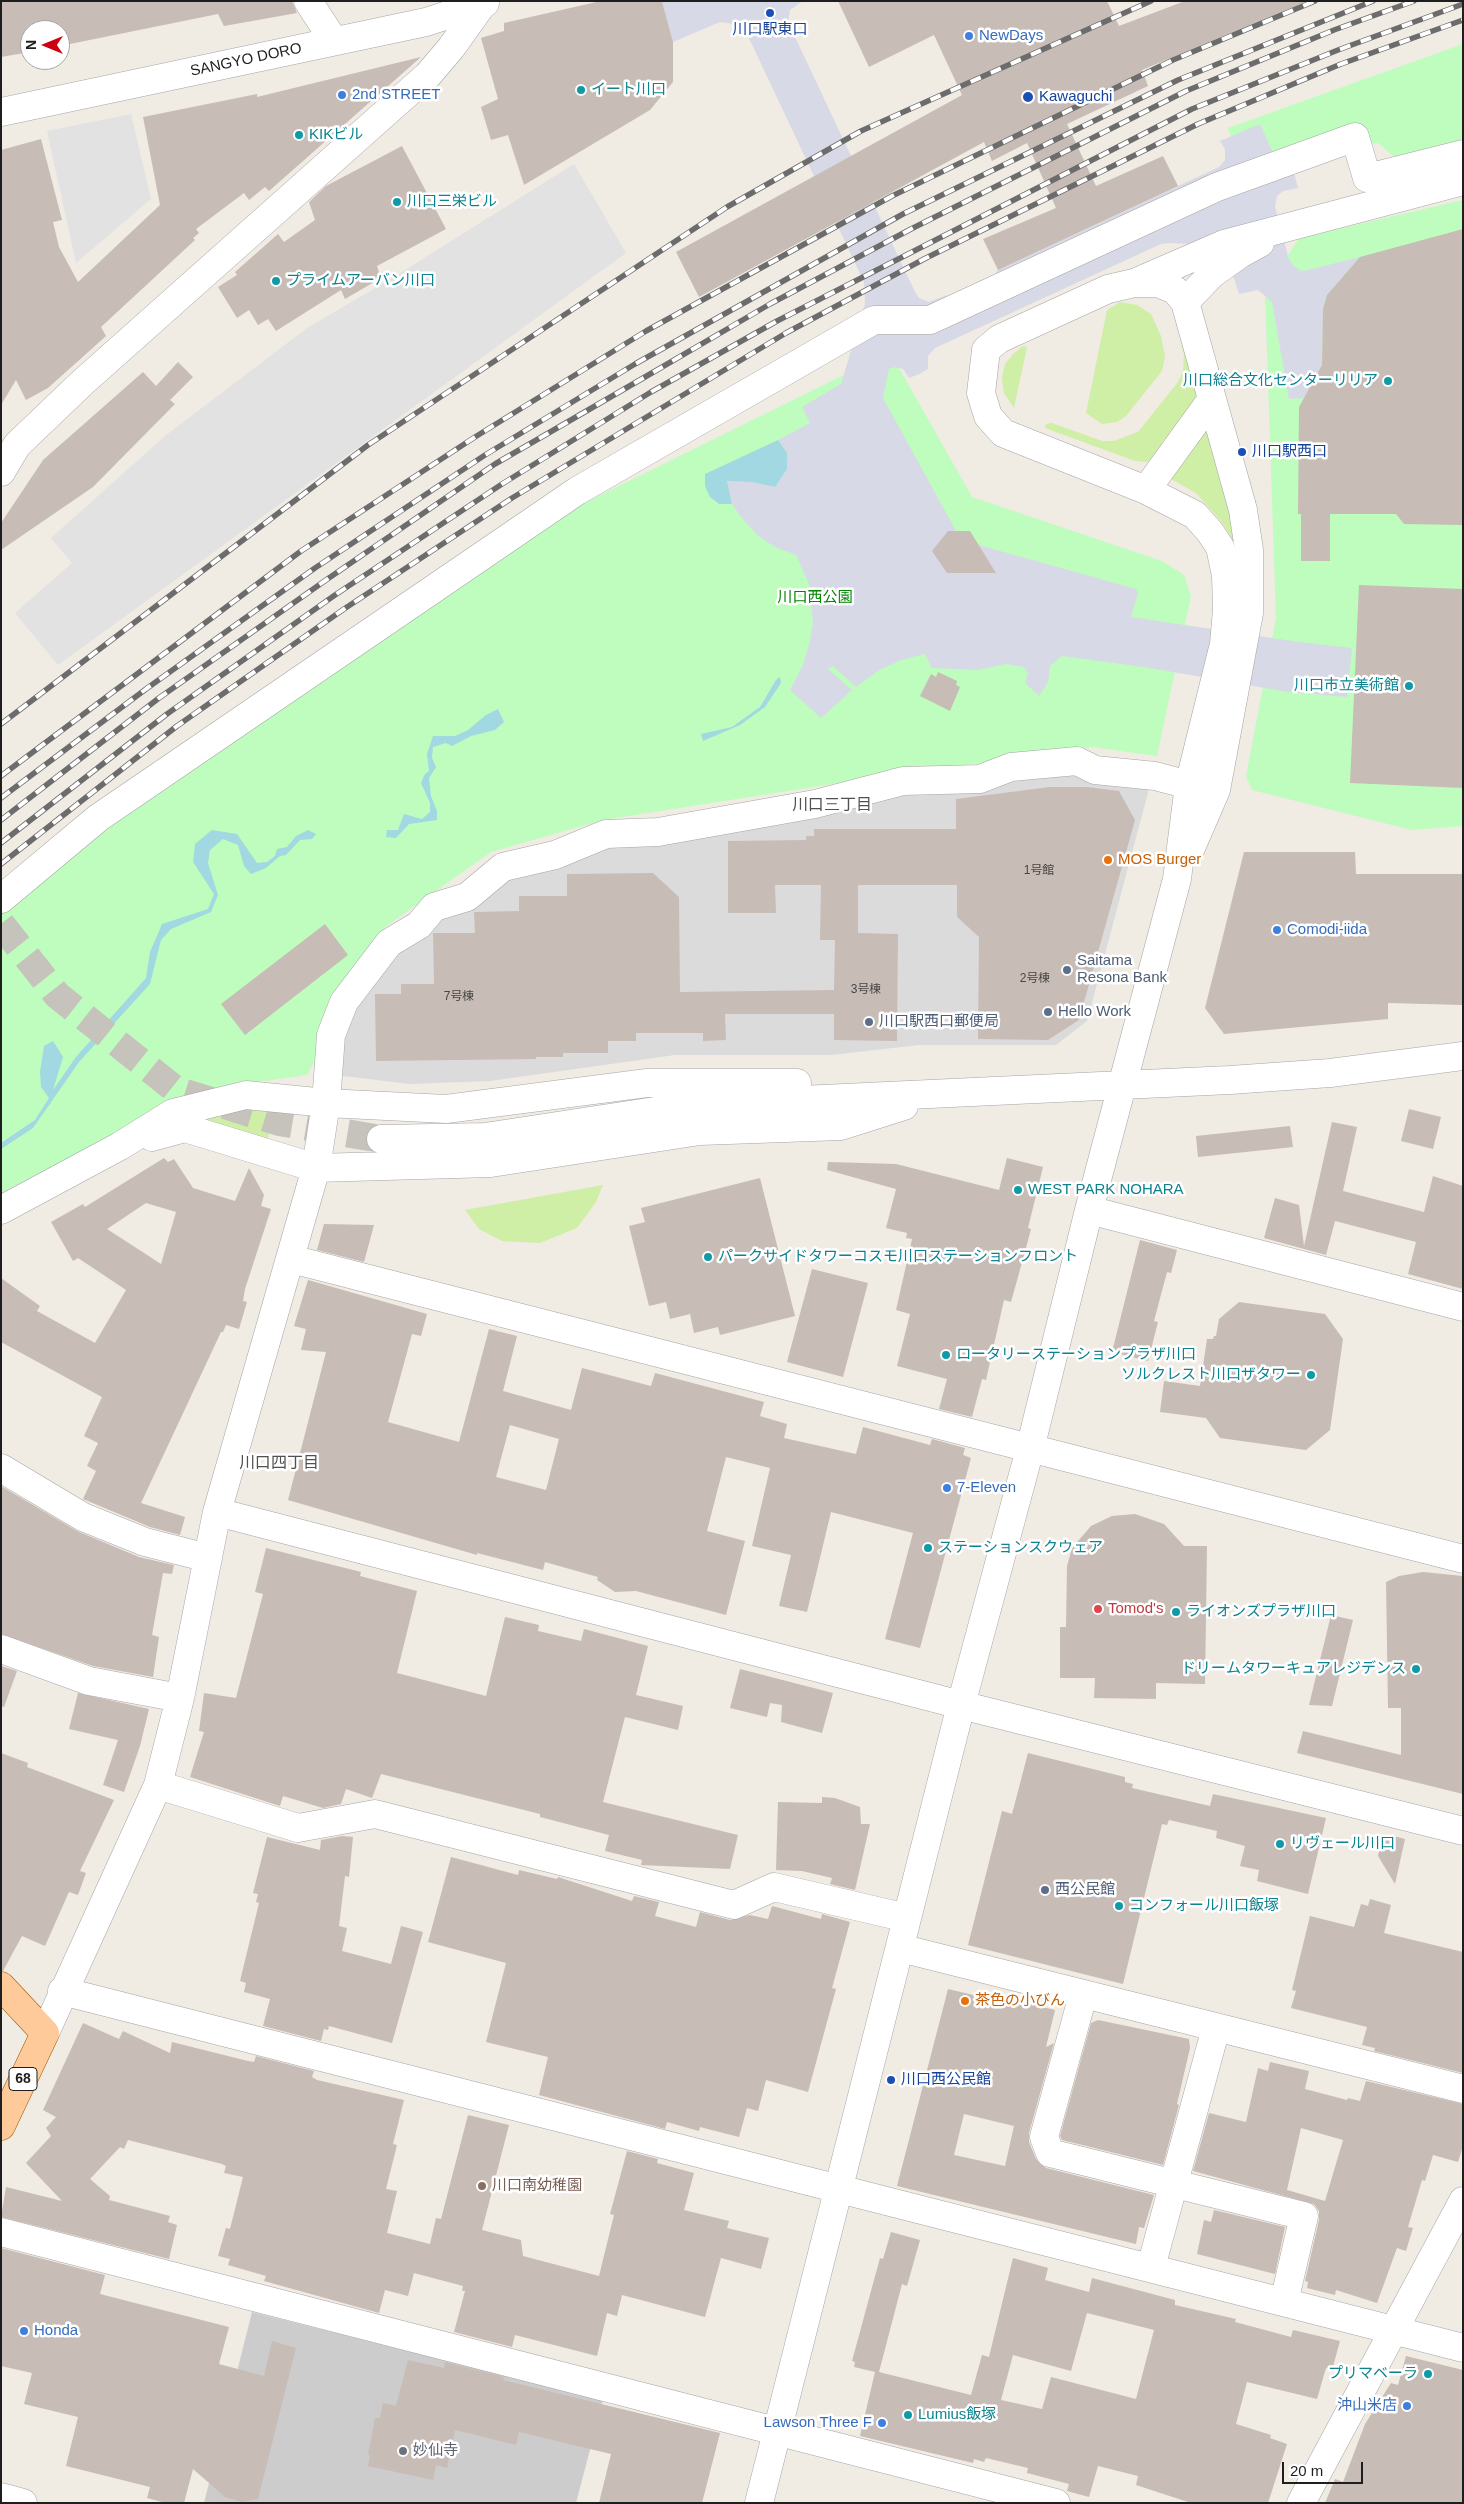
<!DOCTYPE html>
<html>
<head>
<meta charset="utf-8">
<style>
	body { margin:0 }
	#map { position:relative; width:1464px; height:2504px; overflow:hidden; background:#f0ebe3; font-family:Helvetica,sans-serif }
	canvas { display:block }
	.frame { position:absolute; inset:0; border:2px solid #1e1e1e; pointer-events:none }
	.north { position:absolute; left:20px; top:20px; width:50px; height:50px; box-sizing:border-box; background:#fff; border:1px solid #a5a5a5; border-radius:50%; rotate:270deg; font-size:14px; font-weight:700; line-height:20px; text-align:center; color:#1e1e1e }
	.north::after { content:''; display:block; margin:auto; width:18px; height:22px; background:#cc0012; clip-path:polygon(50% 0,100% 100%,50% 72%,0 100%) }
	.scale { position:absolute; left:1282px; top:2462px; width:81px; height:22px; box-sizing:border-box; border:2px solid #1e1e1e; border-top:0; padding-left:6px; font-size:15px; line-height:18px; white-space:nowrap; color:#1e1e1e; -webkit-text-stroke:4px #fff; paint-order:stroke }
</style>
</head>
<body>
<div id="map">
<canvas width="1464" height="2504"></canvas>
<div class="frame"></div>
<div class="north">N</div>
<div class="scale">20 m</div>
</div>
<script>
const context = document.querySelector('canvas').getContext('2d');
context.lineJoin = 'round';
function paint(path, color) { context.fillStyle = color; context.fill(path, 'evenodd'); }
const poly = rows => new Path2D(rows.map(r => 'M' + r).join(''));
function stroke(path, color, width, dash) { context.strokeStyle = color; context.lineWidth = width; context.lineCap = dash ? 'butt' : 'round'; context.setLineDash(dash || []); context.stroke(path); }
function write(font, color, halo, rows, align = 'center') {
  context.font = font + ' Helvetica,"Noto Sans JP",sans-serif'; context.lineWidth = 5; context.setLineDash([]); context.textBaseline = 'middle'; context.strokeStyle = halo; context.fillStyle = color; for (const [text, x, y, turn = 0] of rows) {
    context.save(); context.translate(x, y); context.rotate((+turn || 0) * Math.PI / 180); context.textAlign = isNaN(turn) ? turn : align; if (halo) context.strokeText(text, 0, 0); context.fillText(text, 0, 0); context.restore();
  }
}
paint(poly([
	[1072,771,1149,789,1087,1021,1056,1045,919,1045,831,1055,675,1055,490,1081,409,1084,336,1075,342,1030,357,994,440,913,502,878,611,841,923,790]
]), '#dcdbdb');
paint(poly([
	[252,2312,603,2400,576,2503,204,2503]
]), '#ccc');
paint(poly([
	[1120,302,1137,305,1151,314,1161,336,1165,357,1162,371,1126,416,1117,422,1102,424,1086,413,1107,310],
	[1177,324,1198,392,1196,401,1157,458,1146,462,1135,461,1045,428,1046,424,1052,423,1102,441,1114,441,1138,432,1178,382,1183,371,1184,355],
	[1023,346,1027,347,1014,408,1004,393,1002,378,1005,364,1013,354],
	[1207,419,1240,542,1244,573,1230,535,1221,521,1196,493,1171,479],
	[246,1109,275,1109,267,1142,200,1121,204,1113],
	[603,1185,596,1202,577,1228,540,1243,502,1241,479,1229,465,1210]
]), '#cfeea6');
paint(poly([
	[1463,44,1463,143,1398,160,1378,143,1240,161,1228,128],
	[1463,200,1463,826,1412,830,1252,790,1246,776,1276,618,1265,292,1299,238],
	[890,352,972,497,1162,561,1184,575,1191,596,1157,756,1091,747,858,780,603,820,491,852,385,927,307,1075,200,1090,1,1193,1,910,96,828,534,528]
]), '#befdbd');
paint(poly([
	[131,114,151,199,76,263,47,131],
	[574,164,626,253,58,665,15,613,72,563,51,538,165,436,307,328,389,280]
]), '#e2e2e2');
paint(poly([
	[662,1,803,1,790,10,788,22,915,292,919,298,929,302,947,295,950,303,984,289,998,270,1219,167,1225,160,1225,149,1220,141,1260,124,1276,160,1292,166,1298,188,1283,191,1277,196,1275,207,1289,260,1294,266,1301,271,1308,270,1360,257,1327,295,1323,309,1322,365,1305,398,1289,399,1272,302,1258,290,1239,294,1234,278,1222,262,1189,244,1169,243,1161,244,935,348,928,356,928,369,919,374,909,378,903,369,895,367,889,369,883,398,961,540,1136,589,1138,593,1131,617,1299,642,1352,648,1347,697,1288,692,1144,667,1062,656,1050,666,1048,682,1039,696,1025,683,1028,674,1024,667,1006,664,978,670,932,668,925,654,901,660,879,670,856,687,833,666,828,669,852,690,821,718,790,690,803,665,810,641,813,622,809,584,796,555,775,547,757,535,742,518,732,504,727,481,752,482,775,487,787,469,787,453,778,440,810,423,802,407,841,384,865,304,864,282,747,34,739,25,720,22,673,42]
]), '#d8d9e6');
paint(poly([
	[778,440,787,453,787,469,775,487,752,482,727,481,732,504,719,504,710,497,705,486,705,474],
	[780,677,781,683,765,707,740,725,703,741,701,734,732,727,760,707,776,680],
	[498,709,504,722,495,730,471,736,452,746,446,743,433,747,432,758,436,767,429,778,431,796,437,811,437,820,409,824,396,838,386,837,387,830,398,830,404,814,422,819,430,812,430,803,421,783,425,774,429,771,427,754,433,736,455,736,468,730,486,715],
	[212,830,237,834,257,863,267,862,275,856,277,849,287,847,296,836,308,830,316,834,312,839,300,840,286,855,280,856,266,868,251,874,244,866,238,845,223,839,210,850,208,863,218,895,211,912,171,929,161,940,150,984,79,1062,33,1128,1,1149,1,1143,35,1120,49,1098,41,1087,40,1072,44,1046,53,1041,63,1057,53,1090,76,1057,146,978,150,952,162,924,208,909,214,894,193,862,195,844]
]), '#a1d8e1');
paint(poly([
	[1,1,292,1,297,13,224,26,218,14,60,46,60,30,30,30,30,52,1,57],
	[601,1,662,1,673,42,673,82,650,110,524,185,508,135,491,140,481,107,498,99,481,38,504,31,504,23],
	[838,1,1107,1,1119,26,1185,1,1305,2,1142,70,1148,86,1067,124,1096,186,1163,156,1178,186,998,270,983,239,1056,208,1027,143,992,161,984,142,699,297,676,252,962,95,934,35,869,67],
	[421,57,269,191,265,187,249,200,244,193,196,229,199,233,193,238,195,240,101,327,106,336,48,388,26,400,16,380,1,405,1,150,41,139,62,220,53,222,59,247,78,282,160,205,143,117,257,94,257,97],
	[402,146,446,229,377,266,381,278,345,299,341,290,276,331,268,319,258,325,249,310,237,318,218,287,237,275,235,272,278,234,284,242,315,220,309,202,326,186],
	[1463,229,1463,525,1404,524,1396,514,1330,514,1330,561,1301,561,1301,514,1298,514,1299,407,1322,365,1323,309,1327,295,1360,257],
	[178,362,193,377,170,400,175,404,93,487,1,550,1,523,43,460,143,372,156,386],
	[948,531,970,531,996,573,947,573,932,551],
	[1359,585,1463,589,1463,788,1350,783],
	[938,672,957,681,956,685,960,687,950,711,920,696,931,674,936,677],
	[1050,787,1087,787,1119,791,1135,820,1079,1020,1048,1040,978,1039,979,937,957,917,957,885,858,885,858,933,898,934,897,1041,834,1040,834,1014,725,1014,726,1040,703,1041,703,1033,636,1033,636,1041,608,1041,608,1053,563,1053,563,1057,536,1057,536,1059,376,1061,375,994,401,994,401,984,434,984,433,933,475,933,474,912,519,911,519,896,567,896,567,874,653,873,679,897,680,992,834,990,835,940,820,940,821,885,775,885,776,913,728,913,728,841,806,840,806,836,814,836,814,829,956,829,956,799],
	[1244,852,1355,852,1356,874,1463,874,1463,1005,1388,1003,1388,1019,1224,1034,1205,1008],
	[325,924,348,955,245,1035,221,1004],
	[1409,1109,1441,1117,1433,1149,1401,1141],
	[1332,1122,1357,1127,1343,1191,1424,1212,1433,1176,1463,1186,1463,1289,1408,1274,1416,1242,1335,1221,1326,1255,1264,1238,1275,1198,1299,1205,1304,1246],
	[1290,1126,1293,1147,1198,1157,1196,1136],
	[164,1158,168,1162,174,1159,193,1188,235,1201,249,1168,264,1195,261,1206,271,1209,245,1289,243,1301,247,1302,239,1329,226,1325,223,1332,221,1332,141,1503,185,1517,180,1535,150,1527,83,1499,96,1471,87,1466,98,1443,84,1436,102,1397,1,1342,1,1278,40,1306,37,1311,95,1343,126,1290,78,1258,73,1261,51,1222,83,1204,85,1207],
	[146,1203,176,1212,161,1264,107,1229],
	[1007,1158,1043,1167,1028,1228,1031,1229,1023,1259,1011,1302,1004,1300,986,1380,982,1379,972,1417,939,1409,947,1379,897,1366,910,1314,896,1310,912,1239,906,1238,907,1233,886,1228,896,1189,827,1170,828,1162,896,1164,999,1190],
	[760,1178,795,1316,720,1335,718,1327,694,1333,690,1314,670,1319,666,1302,649,1306,629,1226,645,1222,641,1208],
	[324,1224,374,1225,364,1262,317,1250],
	[1140,1240,1177,1250,1171,1273,1167,1272,1154,1321,1158,1322,1148,1361,1112,1352],
	[812,1269,868,1283,843,1377,787,1362],
	[308,1280,427,1314,421,1336,412,1334,388,1422,459,1442,489,1329,517,1336,503,1391,571,1410,582,1368,651,1386,655,1373,764,1402,760,1416,787,1424,784,1438,856,1454,863,1427,930,1445,932,1439,965,1448,963,1455,971,1458,920,1648,885,1639,913,1533,831,1512,807,1612,779,1606,791,1555,752,1546,770,1468,726,1457,707,1531,745,1541,726,1615,636,1591,615,1592,597,1580,598,1577,545,1562,543,1570,477,1553,477,1555,288,1500,326,1352,301,1350,306,1329,294,1326],
	[510,1425,559,1439,546,1490,496,1477],
	[1239,1302,1325,1314,1343,1339,1330,1430,1306,1450,1220,1438,1206,1418,1160,1412,1164,1381,1200,1386,1207,1339,1213,1339,1214,1336,1216,1336,1219,1319],
	[1,1486,77,1531,139,1557,174,1565,172,1574,163,1573,152,1635,159,1637,153,1677,93,1666,1,1634],
	[1135,1514,1164,1524,1184,1546,1207,1546,1205,1684,1156,1683,1156,1699,1094,1698,1095,1678,1060,1678,1060,1627,1066,1627,1067,1566,1072,1548,1091,1526,1112,1516],
	[266,1548,361,1572,360,1576,417,1591,397,1673,486,1696,505,1617,539,1625,538,1631,581,1641,584,1629,648,1646,636,1695,683,1706,678,1730,625,1717,603,1802,738,1835,730,1869,641,1865,642,1860,605,1851,609,1835,540,1817,540,1814,381,1774,372,1798,346,1789,341,1804,323,1808,283,1796,280,1806,190,1777,204,1732,199,1731,204,1693,236,1698,263,1594,255,1592],
	[1423,1572,1463,1576,1463,1794,1297,1753,1303,1731,1401,1755,1401,1708,1388,1708,1386,1582,1399,1576],
	[1331,1615,1353,1620,1332,1706,1309,1705],
	[1,1666,17,1671,4,1707,1,1706],
	[740,1669,833,1693,822,1733,781,1722,782,1705,770,1703,767,1717,730,1708],
	[78,1693,149,1709,140,1746,124,1792,103,1785,118,1740,69,1729],
	[1,1753,28,1763,27,1767,114,1800,80,1871,86,1873,78,1895,69,1892,45,1946,22,1936,3,1971,1,1971],
	[1028,1753,1125,1777,1125,1782,1133,1784,1132,1788,1210,1806,1213,1794,1326,1818,1308,1894,1257,1881,1259,1870,1240,1866,1245,1846,1216,1838,1217,1831,1169,1820,1167,1825,1162,1824,1123,1984,968,1945,1002,1811,1012,1814],
	[822,1797,835,1798,860,1807,861,1824,870,1824,855,1890,830,1884,832,1878,802,1871,776,1870,778,1802,822,1803],
	[1390,1835,1405,1839,1395,1884,1378,1856,1381,1841],
	[342,1836,353,1837,349,1877,345,1876,339,1926,347,1928,342,1951,391,1964,401,1926,423,1932,392,2043,329,2026,328,2030,324,2029,321,2041,263,2026,270,1999,244,1992,246,1983,240,1981,259,1903,256,1902,258,1894,253,1893,267,1837,320,1850,321,1840],
	[451,1857,518,1875,519,1870,557,1879,558,1877,632,1901,634,1896,659,1902,655,1916,696,1927,700,1912,730,1920,750,1915,768,1919,772,1906,821,1919,822,1914,850,1922,832,1988,836,1989,808,2092,766,2080,758,2111,747,2108,739,2137,700,2127,699,2131,667,2122,665,2129,539,2095,548,2057,486,2042,506,1963,428,1942],
	[1370,1899,1391,1905,1384,1933,1463,1952,1463,2073,1374,2051,1375,2048,1362,2045,1367,2027,1291,2008,1296,1991,1292,1990,1310,1916,1354,1927,1361,1904,1368,1906],
	[948,1989,1016,2005,1017,2001,1055,2010,1046,2047,1054,2043,1029,2133,1029,2142,1036,2159,1046,2168,1154,2195,1144,2228,1139,2227,1136,2244,897,2186],
	[964,2114,1014,2126,1005,2166,954,2155],
	[1098,2020,1189,2039,1190,2048,1177,2104,1179,2105,1163,2165,1062,2140,1060,2136,1091,2023],
	[83,2023,119,2039,123,2031,170,2053,172,2042,248,2061,254,2062,256,2056,314,2071,312,2077,317,2080,404,2100,393,2144,397,2145,386,2189,397,2191,387,2233,430,2244,436,2218,441,2219,468,2115,509,2125,482,2230,521,2240,523,2256,599,2276,614,2215,610,2214,627,2151,658,2159,657,2163,694,2173,684,2210,729,2221,727,2228,769,2238,761,2269,721,2258,705,2317,622,2295,617,2316,607,2313,597,2356,515,2335,512,2347,454,2332,465,2291,462,2291,463,2286,414,2273,408,2296,385,2290,379,2313,264,2281,266,2276,228,2265,230,2259,218,2256,226,2228,230,2229,243,2177,224,2173,226,2166,222,2164,128,2140,124,2149,120,2147,90,2179,110,2196,109,2200,170,2216,168,2222,177,2225,169,2259,1,2217,6,2187,62,2201,26,2163,51,2136,46,2128,56,2117,43,2110],
	[1270,2062,1309,2071,1305,2089,1347,2100,1348,2098,1360,2101,1366,2081,1463,2104,1463,2146,1458,2162,1433,2155,1425,2181,1422,2180,1408,2227,1413,2228,1406,2251,1397,2248,1377,2303,1336,2290,1335,2295,1307,2288,1308,2282,1305,2281,1319,2220,1319,2211,1314,2204,1193,2171,1209,2113,1246,2122,1258,2068,1268,2071],
	[1301,2128,1343,2140,1325,2201,1287,2190],
	[1214,2210,1285,2227,1275,2274,1197,2254,1204,2220,1211,2222],
	[891,2232,920,2240,907,2286,902,2284,879,2372,971,2395,982,2355,989,2357,1013,2258,1048,2268,1045,2280,1089,2292,1092,2278,1175,2300,1175,2305,1236,2319,1235,2322,1291,2337,1293,2330,1340,2341,1332,2370,1326,2368,1317,2399,1247,2382,1236,2424,1271,2435,1270,2438,1287,2444,1268,2503,1191,2503,1136,2485,1138,2476,1098,2466,1089,2497,1067,2491,1069,2484,1027,2473,1028,2468,986,2458,984,2462,974,2459,973,2463,860,2436,875,2372,854,2367,855,2362,852,2361,880,2258,883,2259],
	[1087,2313,1154,2330,1136,2399,1051,2377,1042,2409,1001,2400,1013,2355,1071,2371],
	[1,2248,105,2275,100,2294,229,2327,219,2364,264,2376,272,2341,296,2348,258,2499,242,2502,225,2497,193,2469,184,2503,166,2503,147,2498,150,2487,66,2466,78,2417,24,2404,32,2373,1,2366],
	[1406,2356,1463,2370,1463,2503,1325,2503,1335,2479,1343,2482,1365,2424,1391,2383,1398,2385],
	[408,2360,444,2368,445,2362,504,2377,503,2380,720,2433,702,2503,599,2503,611,2454,519,2432,516,2445,455,2430,447,2468,436,2465,433,2480,368,2466,370,2455,368,2455,375,2418,380,2418,383,2403,396,2406]
]), '#c8bcb6');
stroke(poly([
	[1,924,57,995,176,1090,279,1122,381,1139]
]), '#c6c2bc', 28, [28, 14]);
const minor = poly([
	[308,1,334,41],
	[1,112,426,22,485,3],
	[1134,283,1158,283,1175,290,1185,302,1243,510,1249,550,1249,613,1216,790,1190,850],
	[1185,302,1212,274,1240,254,1260,243],
	[1,472,17,445,83,382,428,75,451,48,481,6],
	[1146,490,1212,399],
	[1,899,98,818,577,491,874,320,930,320,1217,187,1355,137,1367,178,1463,154],
	[152,1137,185,1128,316,1168,491,1163,700,1131,841,1126,904,1106],
	[381,1139,485,1137,694,1105,1230,1080,1330,1073,1463,1056],
	[1,1210,120,1146,173,1113,246,1095,326,1103,446,1109,647,1083,797,1083],
	[1089,1210,1463,1307],
	[291,1259,1463,1559],
	[1,1468,83,1517,145,1542,208,1558],
	[217,1512,961,1705,1463,1831],
	[1,1649,89,1681,180,1698],
	[158,1785,298,1828,375,1814,734,1905,774,1887,907,1918],
	[900,1948,1463,2089],
	[62,1991,1463,2348],
	[1083,1995,1044,2137,1050,2153,1304,2216,1284,2302],
	[45,2033,158,1785,180,1698,217,1512,316,1168,326,1103,331,1035,344,1002,389,943,419,925,434,907,467,897,503,867,555,855,606,834,658,832,815,804,903,781,980,779,1011,767,1077,761,1095,770,1155,776,1189,785],
	[1,2232,1056,2503],
	[1151,2267,1216,2028],
	[1,2497,23,2503],
	[759,2503,961,1705,1030,1449,1089,1210,1177,879,1189,785,1224,644,1227,610,1226,575,1220,547,1210,532,1195,515,1146,490,1003,433,988,416,981,393,986,350,999,339,1108,289,1134,283,1224,244,1463,181],
	[1301,2503,1463,2201]
]);
const major = poly([
	[1,1986,45,2033,1,2126]
]);
stroke(minor, '#a5a5a5', 29);
stroke(major, '#985900', 29);
stroke(minor, '#fff', 28);
stroke(major, '#ffca99', 28);
const rail = poly([
	[1,724,368,445,727,207,861,131,1151,1],
	[1,776,301,551,475,437,646,331,892,196,1173,60,1315,1],
	[1,798,146,689,315,568,485,455,635,364,903,214,1178,80,1373,1],
	[1,820,159,698,326,580,495,464,645,377,770,304,911,229,1186,91,1334,30,1414,1],
	[1,843,167,714,335,595,502,484,651,392,777,321,1192,109,1338,50,1463,4],
	[1,864,177,726,344,609,512,498,786,333,926,258,1198,124,1341,64,1463,20]
]);
stroke(rail, '#6c6c6c', 5.5);
stroke(rail, '#fff', 4, [11]);
for (const [x, y, r, color] of [
	[770,13,5,"#1a4fb4"],
	[969,36,5,"#3f7fe0"],
	[581,90,5,"#0f9aa8"],
	[342,95,5,"#3f7fe0"],
	[1028,97,6,"#1a4fb4"],
	[299,135,5,"#0f9aa8"],
	[397,202,5,"#0f9aa8"],
	[276,281,5,"#0f9aa8"],
	[1388,381,5,"#0f9aa8"],
	[1242,452,5,"#1a4fb4"],
	[1409,686,5,"#0f9aa8"],
	[1108,860,5,"#e8710a"],
	[1277,930,5,"#3f7fe0"],
	[1067,970,5,"#5c6f8a"],
	[1048,1012,5,"#5c6f8a"],
	[869,1022,5,"#5c6f8a"],
	[1018,1190,5,"#0f9aa8"],
	[708,1257,5,"#0f9aa8"],
	[946,1355,5,"#0f9aa8"],
	[1311,1375,5,"#0f9aa8"],
	[947,1488,5,"#3f7fe0"],
	[928,1548,5,"#0f9aa8"],
	[1098,1609,5,"#e0444e"],
	[1176,1612,5,"#0f9aa8"],
	[1416,1669,5,"#0f9aa8"],
	[1280,1844,5,"#0f9aa8"],
	[1045,1890,5,"#5c6f8a"],
	[1119,1906,5,"#0f9aa8"],
	[965,2001,5,"#e8710a"],
	[891,2080,5,"#1a4fb4"],
	[482,2186,5,"#8d6e63"],
	[24,2331,5,"#3f7fe0"],
	[1428,2374,5,"#0f9aa8"],
	[1407,2406,5,"#3f7fe0"],
	[908,2415,5,"#0f9aa8"],
	[882,2423,5,"#3f7fe0"],
	[403,2451,5,"#6b7280"]
]) { const dot = new Path2D(); dot.arc(x, y, r, 0, 2 * Math.PI); context.fillStyle = color; context.fill(dot); stroke(dot, '#fff', 2); }
write('12px', '#484644', null, [
	["1号館",1039,871],
	["2号棟",1035,979],
	["3号棟",866,990],
	["7号棟",459,997]
]);
for (const [x, y, w] of [
	[23,2079,28]
]) { const box = new Path2D(); box.roundRect(x - w / 2, y - 11.5, w, 23, 4); context.fillStyle = '#fff'; context.fill(box); stroke(box, '#1e1e1e', 1); }
write('bold 14px', '#1e1e1e', null, [
	["68",23,2079]
]);
write('15px', '#164399', '#fff', [
	["川口駅東口",770,30,"center"],
	["Kawaguchi",1039,97],
	["川口駅西口",1252,452],
	["川口西公民館",901,2080]
], 'left');
write('15px', '#366cbe', '#fff', [
	["NewDays",979,36],
	["2nd STREET",352,95],
	["Comodi-iida",1287,930],
	["7-Eleven",957,1488],
	["Honda",34,2331],
	["沖山米店",1397,2406,"right"],
	["Lawson Three F",872,2423,"right"]
], 'left');
write('15px', '#1e1e1e', '#fff', [
	["SANGYO DORO",246,60,-12]
]);
write('15px', '#0d838f', '#fff', [
	["イート川口",591,90],
	["KIKビル",309,135],
	["川口三栄ビル",407,202],
	["プライムアーバン川口",286,281],
	["川口総合文化センターリリア",1378,381,"right"],
	["川口市立美術館",1399,686,"right"],
	["WEST PARK NOHARA",1028,1190],
	["パークサイドタワーコスモ川口ステーションフロント",718,1257],
	["ロータリーステーションプラザ川口",956,1355],
	["ソルクレスト川口ザタワー",1301,1375,"right"],
	["ステーションスクウェア",938,1548],
	["ライオンズプラザ川口",1186,1612],
	["ドリームタワーキュアレジデンス",1406,1669,"right"],
	["リヴェール川口",1290,1844],
	["コンフォール川口飯塚",1129,1906],
	["プリマベーラ",1418,2374,"right"],
	["Lumius飯塚",918,2415]
], 'left');
write('15px', '#048503', '#fff', [
	["川口西公園",815,598]
]);
write('15px', '#c56008', '#fff', [
	["MOS Burger",1118,860],
	["茶色の小びん",975,2001]
], 'left');
write('15px', '#4e5e75', '#fff', [
	["Saitama",1077,961],
	["Resona Bank",1077,978],
	["Hello Work",1058,1012],
	["川口駅西口郵便局",879,1022],
	["西公民館",1055,1890]
], 'left');
write('15px', '#be3a42', '#fff', [
	["Tomod's",1108,1609]
], 'left');
write('15px', '#785e54', '#fff', [
	["川口南幼稚園",492,2186]
], 'left');
write('15px', '#5b616d', '#fff', [
	["妙仙寺",413,2451]
], 'left');
write('16px', '#515151', '#fff', [
	["川口三丁目",832,806],
	["川口四丁目",279,1464]
]);
</script>
</body>
</html>
